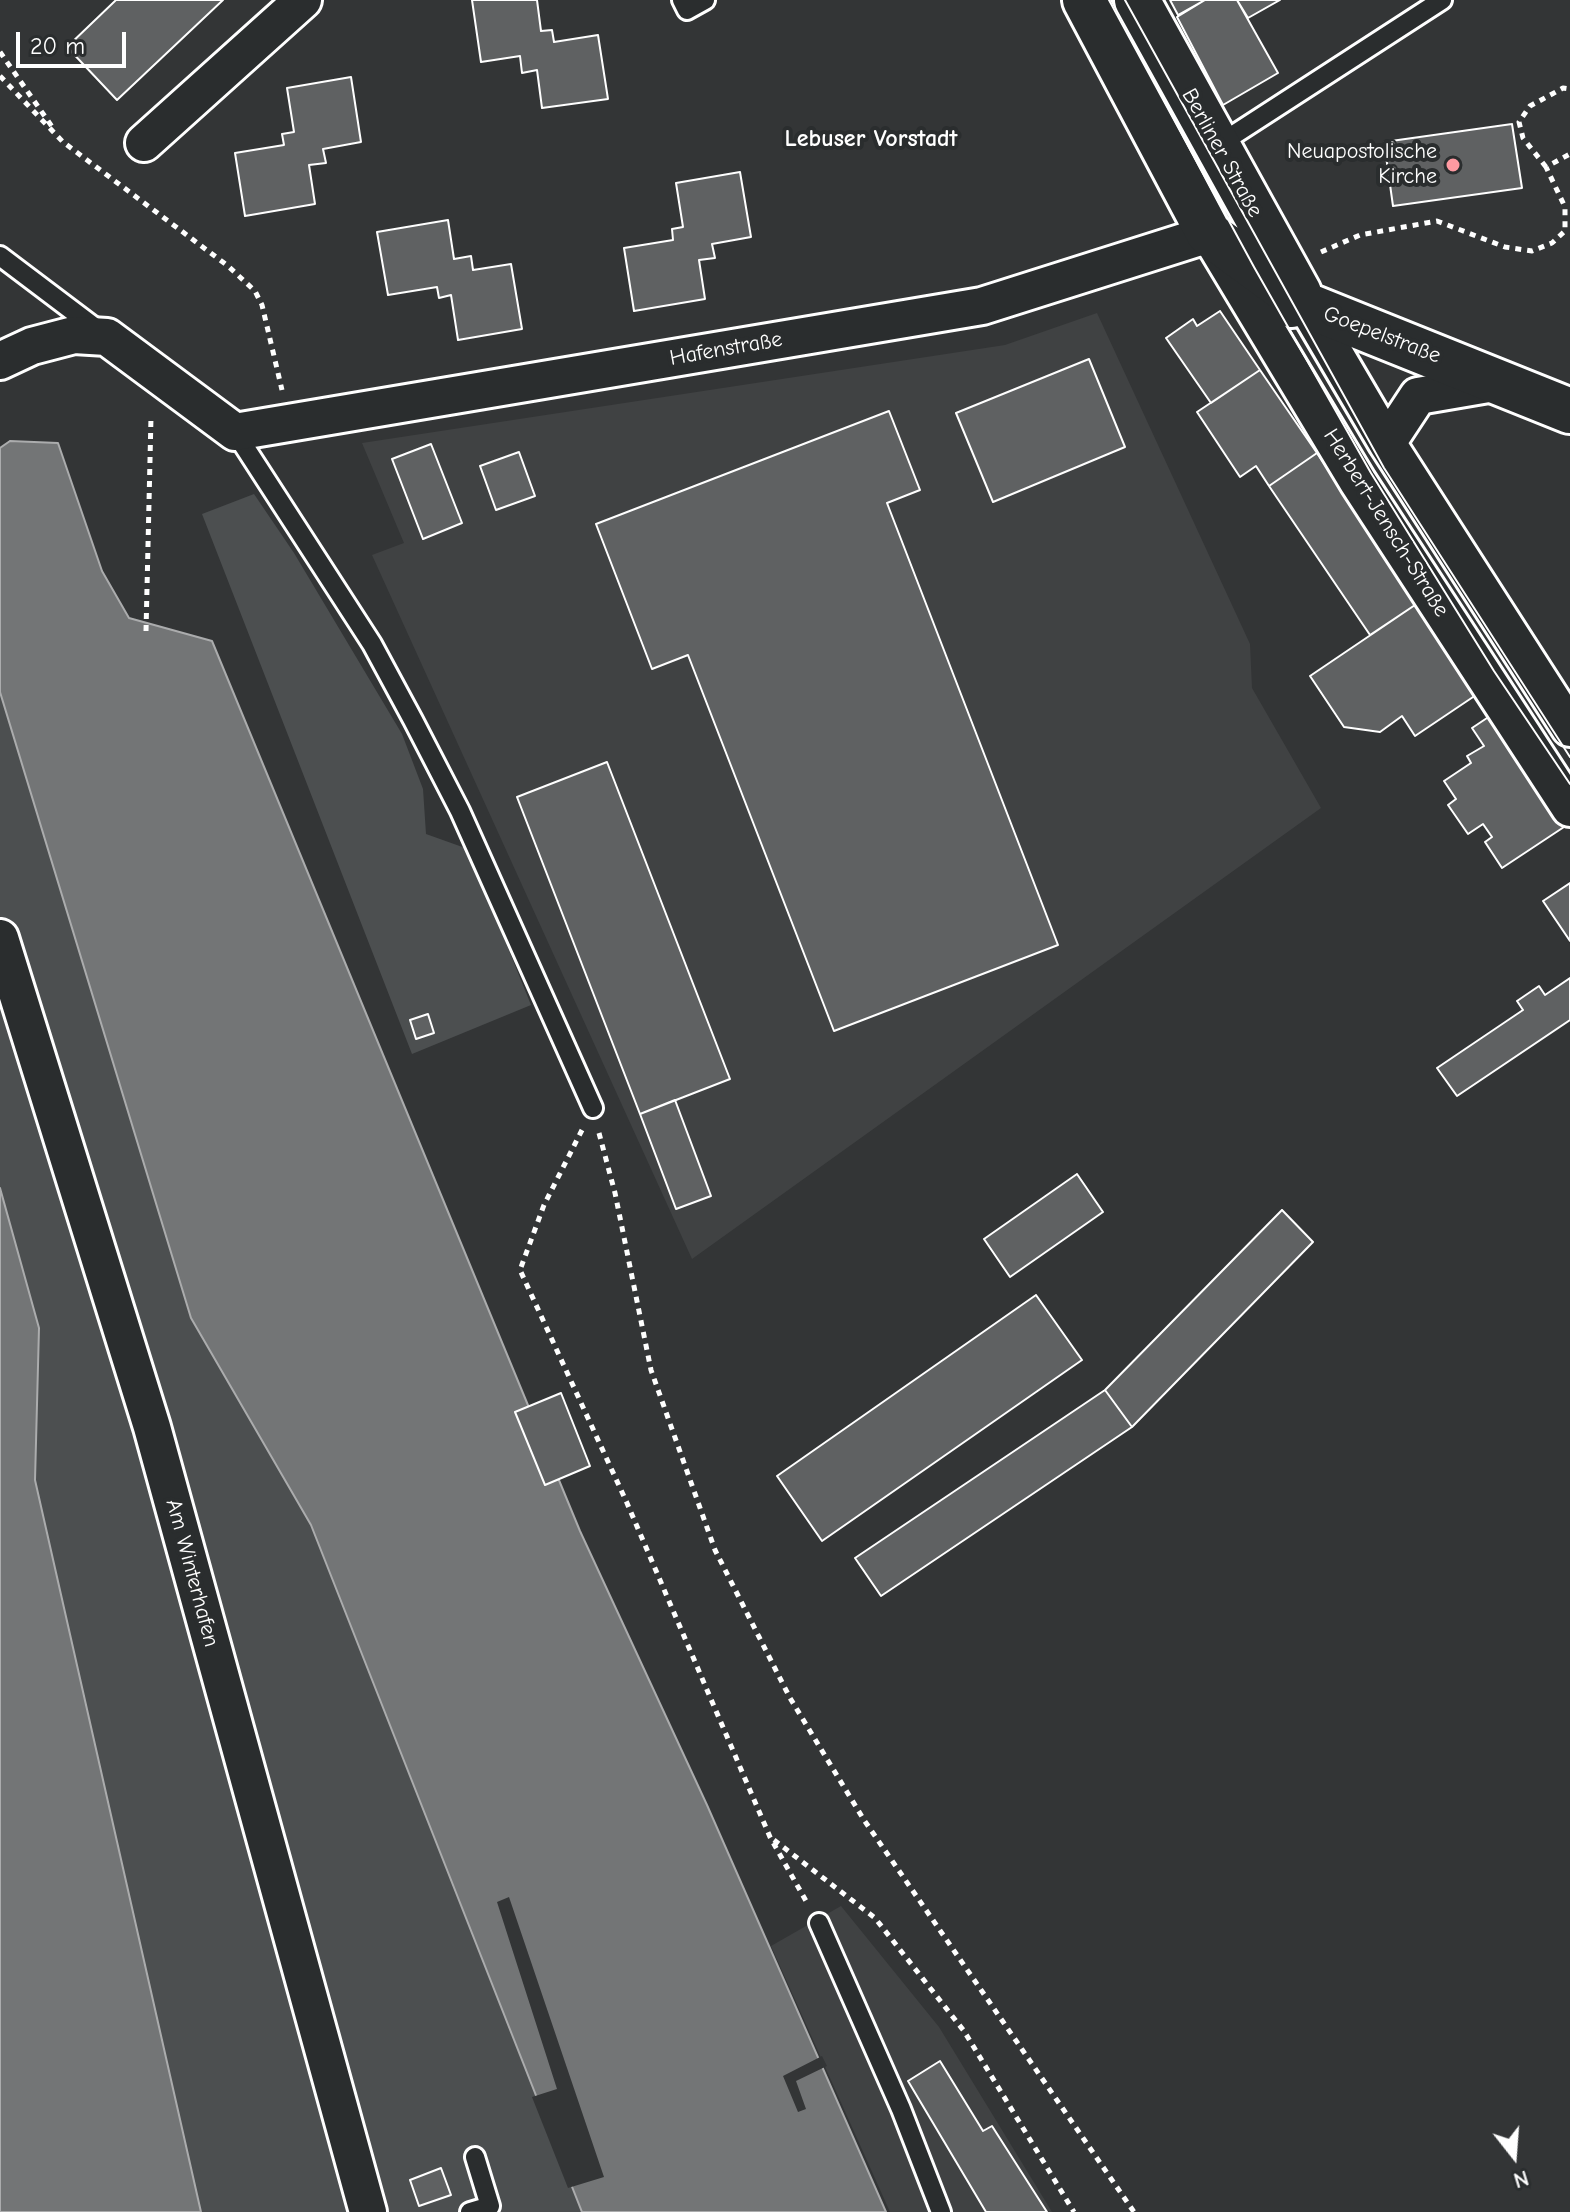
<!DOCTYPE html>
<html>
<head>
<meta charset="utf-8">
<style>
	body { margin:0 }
	#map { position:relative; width:1570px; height:2212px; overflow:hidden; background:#333536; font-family:"Comic Neue",sans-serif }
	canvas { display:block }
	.north { position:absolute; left:1474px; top:2116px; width:80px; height:80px; -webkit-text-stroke:6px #2a2d2e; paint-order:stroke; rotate:163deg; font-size:22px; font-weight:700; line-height:32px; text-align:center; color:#fff }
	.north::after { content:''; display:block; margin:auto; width:28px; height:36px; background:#fff; clip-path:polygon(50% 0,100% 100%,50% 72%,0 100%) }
	.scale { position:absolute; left:16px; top:32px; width:110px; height:36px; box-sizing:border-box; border:4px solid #fff; border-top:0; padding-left:10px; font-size:24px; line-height:28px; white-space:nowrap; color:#fff; -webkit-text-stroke:6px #2a2d2e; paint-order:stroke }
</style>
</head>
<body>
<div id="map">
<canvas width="1570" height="2212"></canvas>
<div class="north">N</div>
<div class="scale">20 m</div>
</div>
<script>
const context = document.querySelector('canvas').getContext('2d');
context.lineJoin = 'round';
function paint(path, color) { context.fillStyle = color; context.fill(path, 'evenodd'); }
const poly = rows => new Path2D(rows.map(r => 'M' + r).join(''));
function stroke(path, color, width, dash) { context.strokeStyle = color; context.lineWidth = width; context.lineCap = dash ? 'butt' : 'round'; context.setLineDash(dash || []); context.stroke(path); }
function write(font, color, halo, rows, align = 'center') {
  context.font = font + ' "Comic Neue",sans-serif'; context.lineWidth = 8; context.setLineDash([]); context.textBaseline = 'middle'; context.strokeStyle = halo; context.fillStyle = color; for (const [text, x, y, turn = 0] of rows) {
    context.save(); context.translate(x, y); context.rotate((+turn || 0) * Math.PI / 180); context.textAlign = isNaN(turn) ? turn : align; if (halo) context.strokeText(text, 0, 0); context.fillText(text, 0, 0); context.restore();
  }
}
paint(poly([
	[1097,313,1250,644,1252,688,1321,808,692,1259,372,555,404,543,362,443,1005,345],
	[841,1906,939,2027,1052,2212,890,2212,771,1946]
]), '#404243');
paint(poly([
	[254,494,294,553,402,734,423,789,426,834,468,849,531,1005,412,1054,202,514],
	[0,692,191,1318,311,1525,582,2212,201,2212,35,1480,39,1328,0,1188]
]), '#4c4f50');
const water = poly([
	[10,441,58,443,102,571,129,618,212,641,580,1531,707,1805,886,2212,582,2212,311,1525,191,1318,0,692,0,448,10,441],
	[0,1188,39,1328,35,1480,201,2212,0,2212,0,1188]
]);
paint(water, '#737576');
stroke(water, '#abacad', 2);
paint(poly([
	[509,1897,604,2177,568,2188,532,2097,557,2089,497,1902],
	[822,2056,827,2066,796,2081,806,2109,798,2112,783,2076]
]), '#333536');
const building = poly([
	[116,0,223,0,117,100,67,47,116,0],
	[472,0,537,0,541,31,552,30,554,42,598,35,608,99,542,108,537,70,522,73,520,56,481,62,472,0],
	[1170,0,1205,0,1178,15,1170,0],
	[1205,0,1237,0,1278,73,1223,105,1177,17,1205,0],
	[1237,0,1280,0,1248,18,1237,0],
	[351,77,361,142,323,149,326,163,309,165,315,204,245,216,235,153,284,145,282,134,294,132,287,88,351,77],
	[1512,124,1522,188,1393,206,1384,142,1512,124],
	[740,172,751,237,712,244,715,258,699,260,705,299,634,311,624,248,673,240,672,229,683,227,676,183,740,172],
	[448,220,454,259,471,256,473,270,511,264,522,329,458,340,451,295,439,298,437,287,388,295,377,232,448,220],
	[1220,311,1260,370,1211,403,1166,338,1193,319,1197,326,1220,311],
	[1089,359,1125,447,993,502,956,413,1089,359],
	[1260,370,1317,453,1269,486,1256,466,1240,477,1197,412,1260,370],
	[889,411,920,490,887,503,1058,945,834,1031,688,655,652,669,596,524,889,411],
	[431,444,462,523,423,539,392,459,431,444],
	[519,452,535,496,496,510,480,466,519,452],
	[1317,453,1418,603,1370,635,1269,486,1317,453],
	[1418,603,1479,693,1415,736,1402,716,1380,732,1344,727,1310,676,1418,603],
	[1493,714,1567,825,1502,868,1485,842,1492,837,1483,824,1468,834,1448,805,1456,799,1444,781,1471,763,1467,756,1484,746,1472,728,1493,714],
	[607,762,730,1079,640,1114,517,797,607,762],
	[1570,883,1570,941,1543,901,1570,883],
	[1570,978,1570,1020,1457,1096,1437,1068,1523,1010,1517,1001,1539,986,1545,995,1570,978],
	[428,1014,434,1033,416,1039,410,1020,428,1014],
	[675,1100,711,1196,676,1209,640,1114,675,1100],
	[1077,1174,1103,1212,1010,1277,984,1239,1077,1174],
	[1282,1210,1313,1242,1132,1427,1105,1390,1282,1210],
	[1036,1295,1082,1360,822,1541,777,1476,1036,1295],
	[1105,1390,1132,1427,881,1596,855,1558,1105,1390],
	[561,1393,590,1466,545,1485,515,1412,561,1393],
	[940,2061,983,2131,992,2126,1047,2212,986,2212,908,2081,940,2061],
	[441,2168,451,2195,419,2206,410,2180,441,2168]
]);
paint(building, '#5f6162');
stroke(building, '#fff', 2);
const service = poly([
	[682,0,687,10,705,0],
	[1218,145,1442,0],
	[0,256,102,333],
	[235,432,372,644,413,720,460,811,593,1108],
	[819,1923,901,2109,941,2212],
	[470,2212,490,2206,475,2157]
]);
const minor = poly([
	[144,143,303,0],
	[1292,309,1306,305,1387,443,1570,728],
	[0,361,32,346,74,335,107,337,235,432,982,306,1209,234,1358,482,1570,808],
	[1387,443,1418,396,1500,382],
	[0,938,152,1427,368,2212]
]);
const tertiary = poly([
	[1085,0,1209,234,1306,305,1570,411],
	[1137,0,1299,293]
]);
stroke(service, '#fff', 24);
stroke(minor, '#fff', 42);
stroke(tertiary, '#fff', 50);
stroke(poly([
	[0,52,53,128],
	[0,76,63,142,228,266,255,291,262,305,282,390],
	[1546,167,1523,138,1519,122,1530,106,1563,88,1570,89],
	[1321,252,1360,235,1437,221,1505,247,1532,251,1552,243,1565,231,1565,207,1546,167,1570,154],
	[146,631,151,417],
	[582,1130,544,1205,520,1270,627,1503,770,1837,806,1901],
	[599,1133,615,1193,651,1370,715,1550,790,1698,864,1820,1134,2212],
	[774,1840,875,1918,964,2031,1074,2212]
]), '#fff', 5, [6, 6]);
stroke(service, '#2a2d2e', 18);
stroke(minor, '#2a2d2e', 36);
stroke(tertiary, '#2a2d2e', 44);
stroke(poly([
	[1109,0,1254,267,1371,473,1494,671,1570,784],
	[1125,0,1384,468,1570,757]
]), '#fff', 2);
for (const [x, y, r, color] of [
	[1453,165,8,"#ff9aa2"]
]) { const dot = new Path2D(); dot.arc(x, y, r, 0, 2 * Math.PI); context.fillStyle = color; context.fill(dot); stroke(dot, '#2a2d2e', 3); }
write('22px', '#fff', '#2a2d2e', [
	["Neuapostolische",1437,152],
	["Kirche",1437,177]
], 'right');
write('22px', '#fff', '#2a2d2e', [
	["Berliner Straße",1222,153,61],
	["Goepelstraße",1382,335,21],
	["Hafenstraße",726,349,-10],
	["Herbert-Jensch-Straße",1386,523,58],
	["Am Winterhafen",192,1573,75]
]);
write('bold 24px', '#fff', '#2a2d2e', [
	["Lebuser Vorstadt",871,139]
]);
</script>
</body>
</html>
